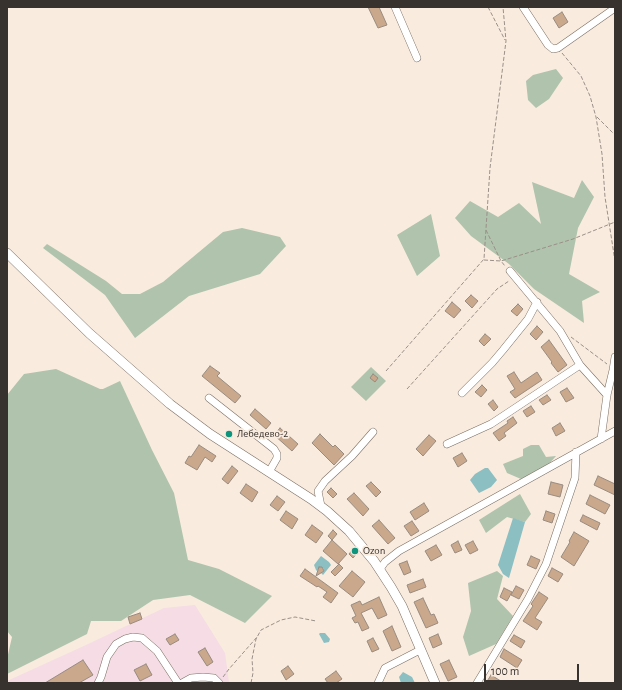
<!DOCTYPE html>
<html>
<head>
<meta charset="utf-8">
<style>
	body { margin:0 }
	#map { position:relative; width:622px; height:690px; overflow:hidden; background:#f9ebde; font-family:"Alegreya Sans",sans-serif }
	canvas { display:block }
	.frame { position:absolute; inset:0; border:8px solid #38322e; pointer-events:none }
	.scale { position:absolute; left:484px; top:664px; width:95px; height:18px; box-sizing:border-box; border:2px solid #38322e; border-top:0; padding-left:5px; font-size:12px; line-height:14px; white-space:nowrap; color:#38322e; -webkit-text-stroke:3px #f9ebde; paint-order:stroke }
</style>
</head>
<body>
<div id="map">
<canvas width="622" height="690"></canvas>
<div class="frame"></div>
<div class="scale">100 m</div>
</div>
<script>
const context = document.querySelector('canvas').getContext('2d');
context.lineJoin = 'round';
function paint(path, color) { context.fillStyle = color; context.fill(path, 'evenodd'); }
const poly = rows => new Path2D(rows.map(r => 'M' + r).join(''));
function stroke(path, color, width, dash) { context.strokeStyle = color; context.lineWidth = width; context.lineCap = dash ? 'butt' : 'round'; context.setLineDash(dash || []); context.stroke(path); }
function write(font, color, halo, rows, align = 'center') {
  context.font = font + ' "Alegreya Sans",sans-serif'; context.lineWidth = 3.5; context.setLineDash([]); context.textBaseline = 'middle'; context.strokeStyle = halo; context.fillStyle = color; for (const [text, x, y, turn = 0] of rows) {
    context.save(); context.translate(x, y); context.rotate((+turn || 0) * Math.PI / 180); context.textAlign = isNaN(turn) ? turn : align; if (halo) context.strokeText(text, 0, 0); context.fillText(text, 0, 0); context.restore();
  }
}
paint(poly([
	[195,605,225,653,229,683,7,683,7,681,86,645,164,608]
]), '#f5dce5');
paint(poly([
	[556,69,563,78,549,99,536,108,528,100,526,81,533,75],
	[582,180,594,197,578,228,569,274,600,292,582,301,584,323,534,289,509,264,471,236,455,218,470,201,498,217,519,203,541,224,532,182,574,198],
	[431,214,440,256,417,276,397,235],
	[242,228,280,237,286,246,260,274,189,296,135,338,105,295,43,248,47,244,106,281,122,294,140,294,163,282,223,232],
	[371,367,386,381,366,401,351,387],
	[56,369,100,389,103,389,120,381,152,450,174,493,188,560,219,569,272,596,245,623,190,595,153,600,121,621,91,621,87,634,7,674,7,659,12,637,7,631,7,395,24,374],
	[531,445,539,445,546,457,556,456,549,464,521,479,507,473,503,464,523,456,523,449],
	[520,494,531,514,525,522,507,517,486,533,479,520],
	[497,571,503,576,497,599,513,616,496,644,469,656,463,637,471,611,468,583]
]), '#afc3ad');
paint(poly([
	[485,468,488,468,497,480,491,487,479,493,470,480,475,474],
	[513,518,525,522,509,578,503,574,498,565],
	[321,556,329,562,331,565,323,575,321,573,324,571,323,568,320,567,317,571,316,570,314,565],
	[320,633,325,633,330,639,329,642,324,643,319,634],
	[403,672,412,677,415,683,401,683,399,677]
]), '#8bbfc2');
const building = poly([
	[368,7,379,7,387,25,378,28,368,7],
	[562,12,568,22,559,28,553,18,562,12],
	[471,295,478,301,472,308,465,301,471,295],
	[452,302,461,310,454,318,445,311,452,302],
	[518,304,523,309,517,316,511,311,518,304],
	[537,326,543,332,536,340,530,334,537,326],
	[485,334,491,339,484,346,479,341,485,334],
	[549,340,567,365,558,372,551,363,552,362,541,347,549,340],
	[210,366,220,373,217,376,241,396,235,403,202,376,210,366],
	[514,372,521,383,537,372,542,380,515,398,510,392,515,389,507,376,514,372],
	[373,374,378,378,375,382,370,378,373,374],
	[482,385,487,390,481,397,475,392,482,385],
	[567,388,574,398,566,402,560,392,567,388],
	[547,395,551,400,543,405,539,400,547,395],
	[493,400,498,407,494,411,488,404,493,400],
	[531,406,535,412,527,417,523,411,531,406],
	[255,409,271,423,266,429,250,415,255,409],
	[513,417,517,423,504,433,506,436,499,441,493,433,508,423,507,421,513,417],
	[560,423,565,431,556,436,552,428,560,423],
	[280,428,298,444,292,451,274,435,280,428],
	[320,434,333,447,335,445,344,454,334,465,312,443,320,434],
	[429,435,436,441,423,456,416,449,429,435],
	[199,445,216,456,212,462,205,457,197,470,185,463,189,456,191,457,199,445],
	[462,453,467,461,458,467,453,458,462,453],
	[232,466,238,471,228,484,222,479,232,466],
	[598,476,615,484,615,495,594,485,598,476],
	[371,482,381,492,376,497,366,486,371,482],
	[551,482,563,485,560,497,548,494,551,482],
	[246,484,258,492,252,502,240,493,246,484],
	[331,488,337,494,333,498,327,492,331,488],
	[354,493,369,509,363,516,347,499,354,493],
	[590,495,610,505,605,514,586,504,590,495],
	[277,496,285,502,278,511,270,505,277,496],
	[424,503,429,511,415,520,410,512,424,503],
	[286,511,298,519,292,529,280,520,286,511],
	[546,511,555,514,552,523,543,520,546,511],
	[583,515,600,523,597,530,580,521,583,515],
	[379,520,395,538,388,544,372,526,379,520],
	[412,521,419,531,411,536,404,526,412,521],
	[312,525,323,533,316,543,305,535,312,525],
	[333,530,337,534,332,540,328,536,333,530],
	[574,532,589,541,574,566,561,557,570,542,569,541,574,532],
	[332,540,347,554,338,564,323,551,332,540],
	[458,541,462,550,455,553,451,545,458,541],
	[473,541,478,550,470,554,465,545,473,541],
	[436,545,442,555,431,561,425,551,436,545],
	[354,548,358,552,353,558,349,554,354,548],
	[531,556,540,560,536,569,527,565,531,556],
	[407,561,411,572,404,575,399,564,407,561],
	[339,564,343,568,335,576,331,572,339,564],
	[319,567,322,567,324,571,316,576,319,567],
	[552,568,563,574,558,582,548,576,552,568],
	[305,569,338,593,331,603,323,597,327,592,318,586,317,587,300,576,305,569],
	[352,571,365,582,353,597,339,586,352,571],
	[423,579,426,587,410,593,407,585,423,579],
	[516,586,524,590,519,599,511,595,516,586],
	[504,588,512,592,507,601,500,597,504,588],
	[539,592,548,598,535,618,542,622,537,630,523,621,533,606,531,604,539,592],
	[379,597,387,615,378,619,372,608,361,613,369,628,362,631,358,622,355,623,352,618,356,616,351,605,360,601,362,605,379,597],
	[423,598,431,615,434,614,438,623,426,628,414,602,423,598],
	[140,613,142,619,130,624,128,617,140,613],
	[392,626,401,647,392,651,383,631,392,626],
	[175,634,179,640,170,645,166,639,175,634],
	[438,634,442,644,433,648,429,638,438,634],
	[514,635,525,641,521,648,510,641,514,635],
	[373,638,379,649,372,652,367,641,373,638],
	[205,648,213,662,207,666,198,652,205,648],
	[504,649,522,660,517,668,500,657,504,649],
	[83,660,93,675,79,683,45,683,83,660],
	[449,660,457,677,448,681,440,664,449,660],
	[146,664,152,675,140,681,134,670,146,664],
	[288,666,294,674,286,680,281,671,288,666],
	[336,671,342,679,336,683,328,683,325,679,336,671],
	[491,675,504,683,486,683,491,675]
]);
paint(building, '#c9a88c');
stroke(building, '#998b80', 1);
const minor = poly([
	[395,7,417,58],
	[523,7,548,45,553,49,558,48,615,8],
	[510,271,560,331,580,365,607,395],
	[462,393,492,363,503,350,528,319,537,302],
	[209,398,274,449,277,454,277,458,269,472],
	[601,439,607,395,613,370,615,357],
	[447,444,491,424,580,365],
	[321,506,318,491,325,481,352,456,373,432],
	[380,569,385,562,399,551,615,431],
	[98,683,101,677,107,657,116,644,125,639,133,637,142,638,157,651,178,683],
	[182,683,191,678,203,677,214,678,219,683],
	[378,683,385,668,420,650],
	[477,683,528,599,546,564,575,478,576,452]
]);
const major = poly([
	[7,253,89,333,170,404,210,434,311,499,327,511,349,531,374,561,391,587,402,606,435,683]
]);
stroke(minor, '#7a6d62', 8);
stroke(major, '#7a6d62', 10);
stroke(poly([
	[488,7,505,40],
	[562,53,581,76,590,96,596,117,602,154,605,197,615,261],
	[597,117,615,135],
	[486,230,501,261,505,266],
	[484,260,501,261,573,239,615,222],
	[571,337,607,364],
	[386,371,484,259,490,168,506,41,503,7],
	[407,389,497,289,509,281],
	[223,677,229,669,257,637],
	[251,683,253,673,252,659,256,639,261,630,281,620,295,617,316,621]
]), '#9a9087', 1, [4, 2]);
stroke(minor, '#fff', 7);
stroke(major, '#fff', 9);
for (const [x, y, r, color] of [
	[229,434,4,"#0e937c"],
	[355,551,4,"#0e937c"]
]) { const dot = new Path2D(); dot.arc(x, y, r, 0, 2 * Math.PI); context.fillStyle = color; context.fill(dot); stroke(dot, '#f9ebde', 1.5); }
write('11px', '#38322e', '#f9ebde', [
	["Лебедево-2",237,434],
	["Ozon",363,551]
], 'left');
</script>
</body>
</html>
